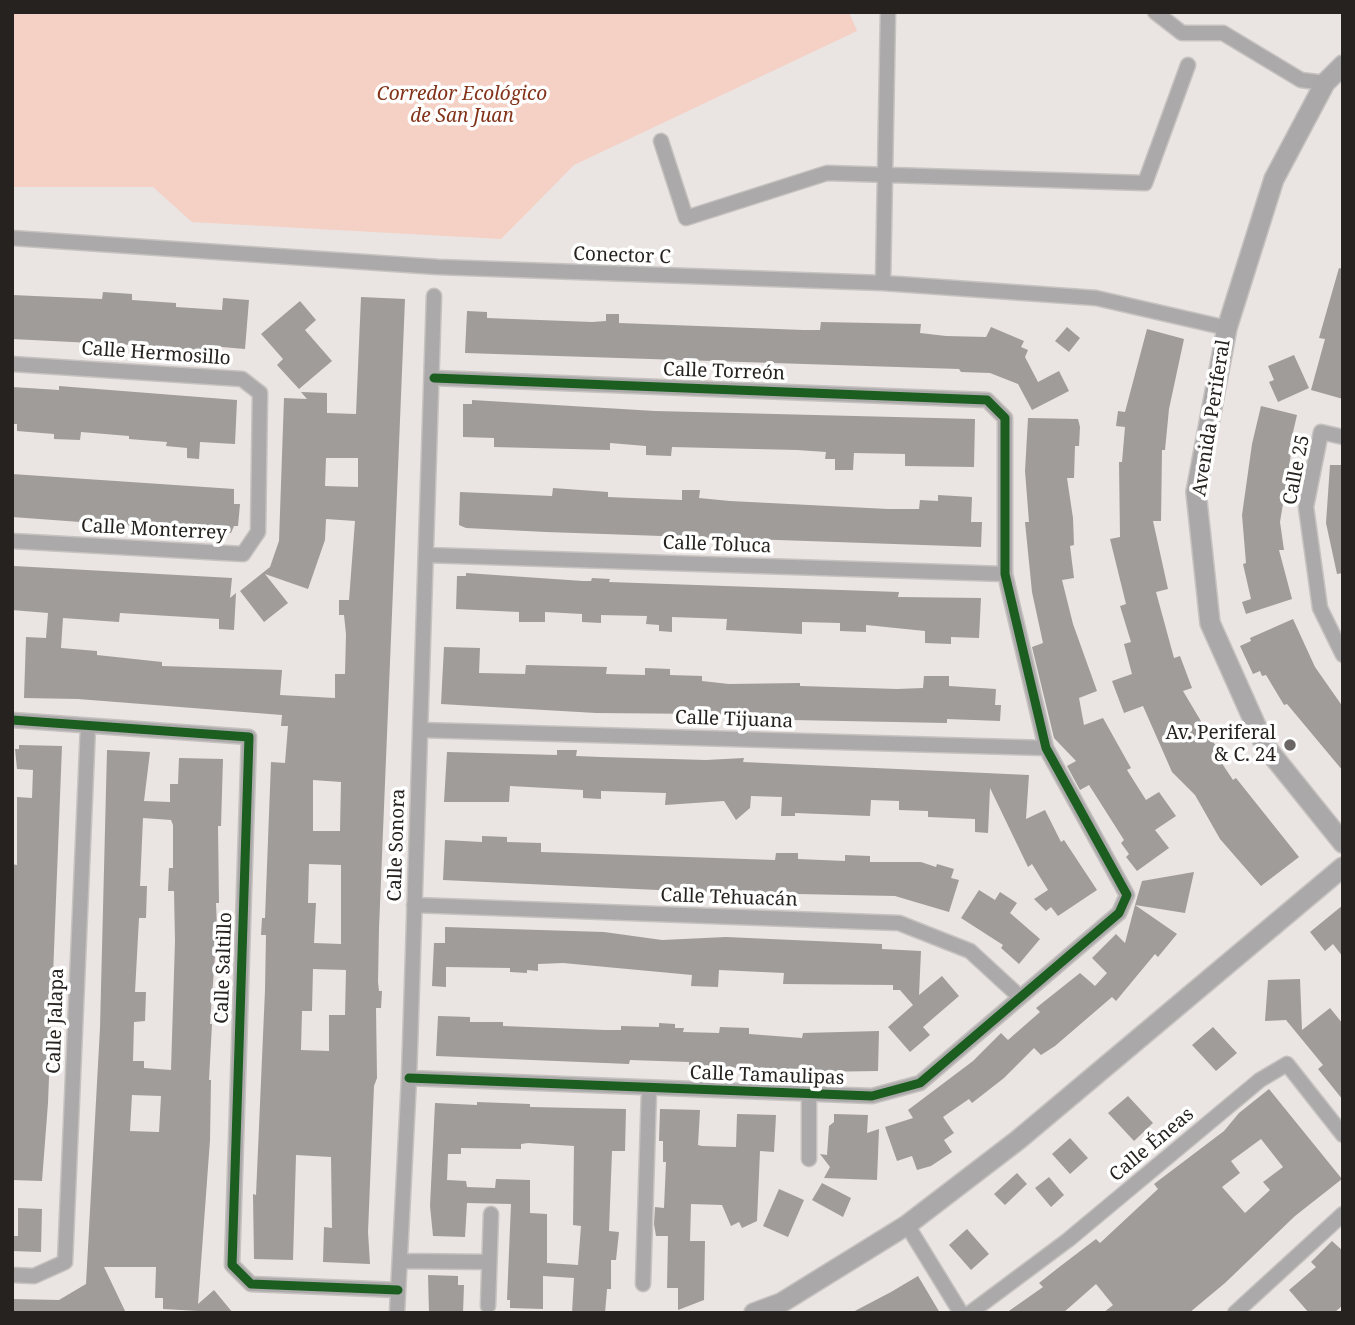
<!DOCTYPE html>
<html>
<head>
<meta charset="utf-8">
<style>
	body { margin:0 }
	#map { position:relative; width:1355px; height:1325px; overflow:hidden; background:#eae4e2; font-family:"Noto Serif",serif }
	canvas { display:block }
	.frame { position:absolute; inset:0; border:14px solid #262220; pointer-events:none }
</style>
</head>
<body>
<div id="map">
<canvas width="1355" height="1325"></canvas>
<div class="frame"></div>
</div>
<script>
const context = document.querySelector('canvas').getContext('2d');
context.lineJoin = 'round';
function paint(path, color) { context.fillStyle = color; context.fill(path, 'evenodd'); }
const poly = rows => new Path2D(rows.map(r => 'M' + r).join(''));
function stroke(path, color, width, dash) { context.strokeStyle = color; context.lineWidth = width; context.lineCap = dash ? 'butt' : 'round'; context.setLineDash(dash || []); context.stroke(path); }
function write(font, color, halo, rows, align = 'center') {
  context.font = font + ' "Noto Serif",serif'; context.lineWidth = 7; context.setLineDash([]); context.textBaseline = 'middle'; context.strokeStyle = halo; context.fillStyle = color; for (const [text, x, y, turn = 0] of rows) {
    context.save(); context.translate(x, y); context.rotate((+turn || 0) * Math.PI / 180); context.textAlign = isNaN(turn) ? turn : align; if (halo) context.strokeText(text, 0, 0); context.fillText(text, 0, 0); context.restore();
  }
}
paint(poly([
	[12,12,849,12,857,31,574,165,501,239,192,222,153,187,12,187]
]), '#f4d0c5');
paint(poly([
	[1339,268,1343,269,1343,399,1311,390,1325,339,1319,338],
	[103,292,132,294,132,300,176,303,176,307,222,310,223,298,249,300,245,349,210,346,210,353,132,345,12,339,12,295,102,299],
	[361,297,405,299,379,928,378,982,379,991,382,991,381,1008,376,1008,377,1078,374,1086,368,1232,370,1264,323,1262,324,1227,332,1228,331,1157,296,1155,293,1260,254,1259,253,1194,256,1195,265,990,266,935,261,935,262,918,265,918,271,762,285,763,288,726,281,726,282,715,78,699,24,698,26,637,46,638,48,613,12,610,14,566,232,578,230,598,236,593,234,630,219,629,219,619,120,613,119,622,63,618,61,648,97,651,97,655,162,662,162,666,282,670,280,695,335,698,335,674,345,674,346,634,344,615,339,615,339,600,349,600,355,521,326,519,325,540,308,589,265,574,288,603,264,622,240,591,270,567,279,541,284,398,307,399,301,392,327,393,327,413,356,414],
	[326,458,358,458,358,487,325,486],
	[313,780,341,782,340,831,313,831],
	[309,864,341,865,341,944,314,943,316,903,308,903],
	[313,969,346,970,345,1015,329,1015,329,1051,301,1050,302,1011,312,1011],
	[300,301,316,320,305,330,332,361,299,389,277,365,283,359,261,334],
	[467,311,487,312,487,318,592,322,606,321,606,314,619,314,619,323,804,330,820,330,821,322,921,324,920,333,946,336,986,337,991,327,1024,341,1021,347,1028,350,1025,357,1038,382,1059,371,1069,391,1032,410,1018,384,990,373,961,372,959,369,465,353],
	[1067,327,1080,338,1069,352,1055,341],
	[1147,329,1184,339,1169,409,1165,450,1162,450,1161,521,1153,521,1168,589,1156,592,1174,658,1180,656,1192,688,1183,691,1217,748,1213,750,1233,780,1236,778,1299,857,1261,886,1220,839,1195,795,1172,772,1143,706,1124,713,1112,681,1132,674,1124,644,1131,642,1120,606,1126,604,1110,539,1120,537,1119,462,1122,462,1125,427,1116,426,1118,411,1125,412],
	[1294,355,1309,388,1278,402,1269,382,1274,380,1268,366],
	[59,386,237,400,235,444,200,442,199,459,187,458,187,448,166,446,167,442,129,439,129,436,81,432,80,440,54,439,54,434,17,431,17,424,12,424,12,387,59,390],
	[472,400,655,411,975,419,974,467,905,466,905,454,854,453,853,470,835,470,835,459,825,459,826,452,797,450,672,447,671,456,646,455,646,446,610,443,610,450,494,447,494,438,463,437,463,404,472,404],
	[1261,406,1297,415,1288,454,1291,454,1280,522,1284,550,1279,550,1292,599,1246,614,1242,602,1251,599,1243,564,1246,563,1242,515,1252,444],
	[1028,418,1078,419,1080,427,1079,446,1075,446,1074,478,1067,478,1073,518,1074,545,1070,546,1074,578,1062,580,1073,624,1097,691,1079,698,1084,725,1103,718,1131,768,1127,770,1146,800,1159,792,1176,816,1155,830,1169,848,1137,871,1126,857,1129,854,1121,843,1124,840,1089,785,1080,790,1067,766,1076,761,1054,738,1032,647,1043,643,1032,592,1025,522,1029,522,1025,471],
	[1330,465,1343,465,1343,573,1337,574,1326,523],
	[12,474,234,489,234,504,240,504,238,526,234,526,231,533,12,517],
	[553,488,608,492,608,497,682,500,682,490,700,490,699,498,730,501,888,509,919,509,920,500,938,501,938,495,972,497,971,522,982,522,981,547,546,532,466,528,459,525,460,492,552,496],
	[466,573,583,581,591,581,592,578,610,579,609,582,899,592,898,597,981,598,979,638,951,637,951,644,925,643,925,631,866,625,866,632,840,631,840,623,802,622,802,634,726,630,727,619,672,617,672,632,659,631,659,625,646,624,647,616,601,615,601,623,582,622,582,614,545,612,545,622,519,622,519,612,456,609,457,576,466,576],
	[1293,619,1315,667,1343,707,1343,771,1287,704,1284,705,1266,675,1262,676,1260,671,1253,674,1240,646,1251,641,1250,638],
	[444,647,480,648,479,673,525,674,526,665,607,667,606,674,645,675,645,668,670,669,670,675,702,676,702,681,729,684,800,683,800,686,897,689,923,688,924,676,949,676,949,686,996,689,995,705,1001,705,1000,721,947,719,947,723,741,719,707,714,596,713,441,704],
	[19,745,62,746,48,1103,42,1181,12,1180,12,864,17,865,17,797,32,798,33,770,17,769,15,749,19,749],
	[107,750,150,752,144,801,170,802,170,784,178,784,179,758,223,759,221,826,218,826,219,903,216,903,217,928,210,1024,212,1024,209,1080,211,1080,210,1140,198,1304,214,1290,233,1313,163,1309,163,1298,155,1298,156,1267,104,1267,126,1313,12,1313,12,1299,59,1300,86,1284,100,1028],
	[143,818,171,820,173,825,173,868,169,868,168,891,174,891,175,941,171,1070,144,1068,144,1061,133,1061,134,1022,145,1021,146,992,135,992,139,918,146,918,147,886,140,886],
	[132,1095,161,1096,159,1132,130,1131],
	[557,750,577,750,576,756,601,757,706,760,744,758,743,762,1029,775,1026,819,1045,810,1061,842,1064,840,1097,890,1058,916,1051,907,1046,911,1034,899,1048,890,1032,864,1028,867,990,788,988,833,975,832,975,819,928,817,928,811,899,810,899,801,871,800,870,816,795,813,795,816,781,816,782,797,751,796,750,808,736,820,724,801,665,805,666,793,601,791,601,799,583,798,583,790,510,786,509,802,444,802,447,752,557,755],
	[482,836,507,837,507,842,541,843,541,852,775,860,776,853,798,853,798,859,845,861,845,855,870,856,870,862,921,862,936,867,937,864,954,869,951,878,959,880,949,912,895,896,701,892,443,880,445,840,482,842],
	[1194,872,1185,913,1135,905,1142,881],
	[979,890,995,900,1000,892,1017,903,1010,913,1040,939,1019,964,1001,948,1003,945,961,918],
	[1135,905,1177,934,1158,957,1155,954,1116,1001,1112,997,1055,1046,1041,1055,1034,1048,1004,1078,972,1103,969,1099,943,1117,954,1133,944,1140,952,1152,931,1166,917,1170,912,1156,897,1161,885,1127,913,1118,908,1110,973,1061,1001,1033,1008,1040,1040,1012,1036,1008,1080,973,1095,986,1107,973,1092,958,1116,934,1125,943],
	[1343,905,1343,957,1333,944,1325,951,1310,932],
	[445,927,604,932,662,940,726,937,882,944,882,949,921,951,919,995,942,976,959,996,923,1027,930,1035,910,1052,888,1027,913,1005,900,990,893,990,893,985,783,984,784,973,719,970,718,987,691,986,692,975,563,963,538,964,538,971,527,970,527,973,510,972,510,968,446,967,446,987,432,986,434,943,445,943],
	[1300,979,1302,1030,1330,1008,1343,1024,1343,1100,1318,1069,1323,1065,1286,1020,1265,1021,1268,980],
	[438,1016,470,1017,470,1022,503,1022,503,1026,605,1030,621,1030,621,1026,659,1027,659,1023,675,1024,675,1028,684,1028,683,1032,719,1033,720,1027,749,1028,749,1034,802,1038,803,1033,879,1031,878,1071,812,1072,689,1065,689,1062,630,1060,629,1064,436,1056],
	[1213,1027,1237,1053,1216,1071,1192,1045],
	[1269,1089,1342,1179,1295,1216,1225,1283,1189,1313,1103,1313,1113,1305,1096,1284,1063,1313,1006,1313,1043,1287,1039,1283,1058,1268,1096,1239,1100,1243,1158,1189,1154,1184,1224,1131,1239,1113],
	[1261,1139,1283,1167,1263,1182,1270,1190,1245,1213,1222,1187,1240,1173,1231,1161],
	[1128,1096,1153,1123,1134,1141,1108,1113],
	[477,1102,530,1104,530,1107,626,1109,625,1151,612,1151,609,1231,619,1232,616,1260,611,1260,611,1289,607,1289,605,1313,572,1313,574,1278,543,1276,543,1309,510,1308,510,1300,507,1300,511,1204,467,1203,465,1237,433,1236,430,1206,435,1103,477,1105],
	[528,1143,574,1146,573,1225,581,1226,578,1265,547,1263,547,1214,530,1213,530,1180,496,1179,495,1188,467,1187,466,1181,447,1180,448,1154,461,1154,461,1148,521,1149,521,1144],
	[660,1109,700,1110,698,1145,702,1146,736,1147,737,1114,776,1115,774,1152,760,1151,757,1221,742,1228,739,1222,731,1226,722,1205,691,1204,690,1241,705,1241,704,1300,678,1310,678,1288,667,1288,668,1236,656,1236,654,1224,655,1207,664,1208,666,1162,663,1162,663,1141,659,1141],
	[834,1114,868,1115,867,1133,879,1129,877,1180,824,1178,830,1167,820,1154,827,1155,829,1126,834,1122],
	[1070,1138,1088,1158,1070,1174,1052,1154],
	[1017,1173,1027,1184,1005,1205,994,1194],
	[1049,1177,1064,1195,1051,1207,1035,1188],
	[822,1183,851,1198,843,1217,812,1200],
	[779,1189,804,1200,788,1237,763,1226],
	[18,1208,42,1209,41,1252,12,1251,12,1236,18,1236],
	[967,1229,989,1254,971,1270,949,1245],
	[1332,1241,1343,1251,1343,1305,1334,1313,1309,1313,1289,1290,1316,1267,1311,1262],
	[428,1275,458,1276,458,1285,464,1285,463,1313,429,1313],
	[918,1276,940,1313,851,1313,891,1292]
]), '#a09c9a');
const street = poly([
	[1155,12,1182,33,1223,33,1301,80,1325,83],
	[661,141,686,218,827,173,1145,183,1188,65],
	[12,238,438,267,883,283,1096,298,1227,328],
	[883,283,888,12],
	[12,364,242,379,260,393,258,532,243,554,12,541],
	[1343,437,1321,432,1306,507,1320,608,1343,655],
	[426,555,1005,574],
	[12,720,249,737,232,1265,251,1284,398,1290],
	[420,730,1046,748],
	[414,905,899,923,970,951,1020,997],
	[409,1078,872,1096,920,1083,1119,913,1127,895,1046,748,1005,574,1005,418,987,400,434,378],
	[809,1096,809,1159],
	[907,1225,961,1313],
	[400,1261,488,1262],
	[12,1275,34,1276,65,1262,88,726],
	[643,1284,649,1090],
	[488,1306,491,1214],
	[397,1313,409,1078,434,296],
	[970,1313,1068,1240,1260,1080,1287,1064,1343,1135],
	[1235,1313,1343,1214]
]);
const secondary = poly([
	[1343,65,1325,83,1274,179,1227,328,1196,492,1210,623,1265,746,1343,843],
	[754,1313,781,1303,907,1225,1018,1140,1343,867]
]);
stroke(street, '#c6c2c0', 17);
stroke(secondary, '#c6c2c0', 22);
stroke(street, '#aba9aa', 14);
stroke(secondary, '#aaa8a9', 19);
stroke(poly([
	[12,720,249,737,232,1265,251,1284,398,1290],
	[409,1078,872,1096,920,1083,1119,913,1127,895,1046,748,1005,574,1005,418,987,400,434,378]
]), '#1b5e20', 9);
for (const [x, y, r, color] of [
	[1290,745,7,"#6b6664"]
]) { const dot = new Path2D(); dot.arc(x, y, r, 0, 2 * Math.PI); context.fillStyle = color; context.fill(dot); stroke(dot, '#fff', 2.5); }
write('italic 19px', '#823319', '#fff', [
	["Corredor Ecológico",462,95],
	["de San Juan",462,117]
]);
write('19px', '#262220', '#fff', [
	["Conector C",622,256,2],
	["Calle Hermosillo",156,354,4],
	["Calle Torreón",724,372,2],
	["Avenida Periferal",1212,418,-81],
	["Calle 25",1297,470,-79],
	["Calle Monterrey",154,530,3],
	["Calle Toluca",717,545,2],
	["Calle Tijuana",734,720,2],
	["Calle Sonora",397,845,-88],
	["Calle Tehuacán",729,898,2],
	["Calle Saltillo",224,968,-88],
	["Calle Jalapa",56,1021,-88],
	["Calle Tamaulipas",767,1076,2],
	["Calle Éneas",1152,1145,-40]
]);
write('19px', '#262220', '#fff', [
	["Av. Periferal",1276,734],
	["& C. 24",1276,756]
], 'right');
</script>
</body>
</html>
